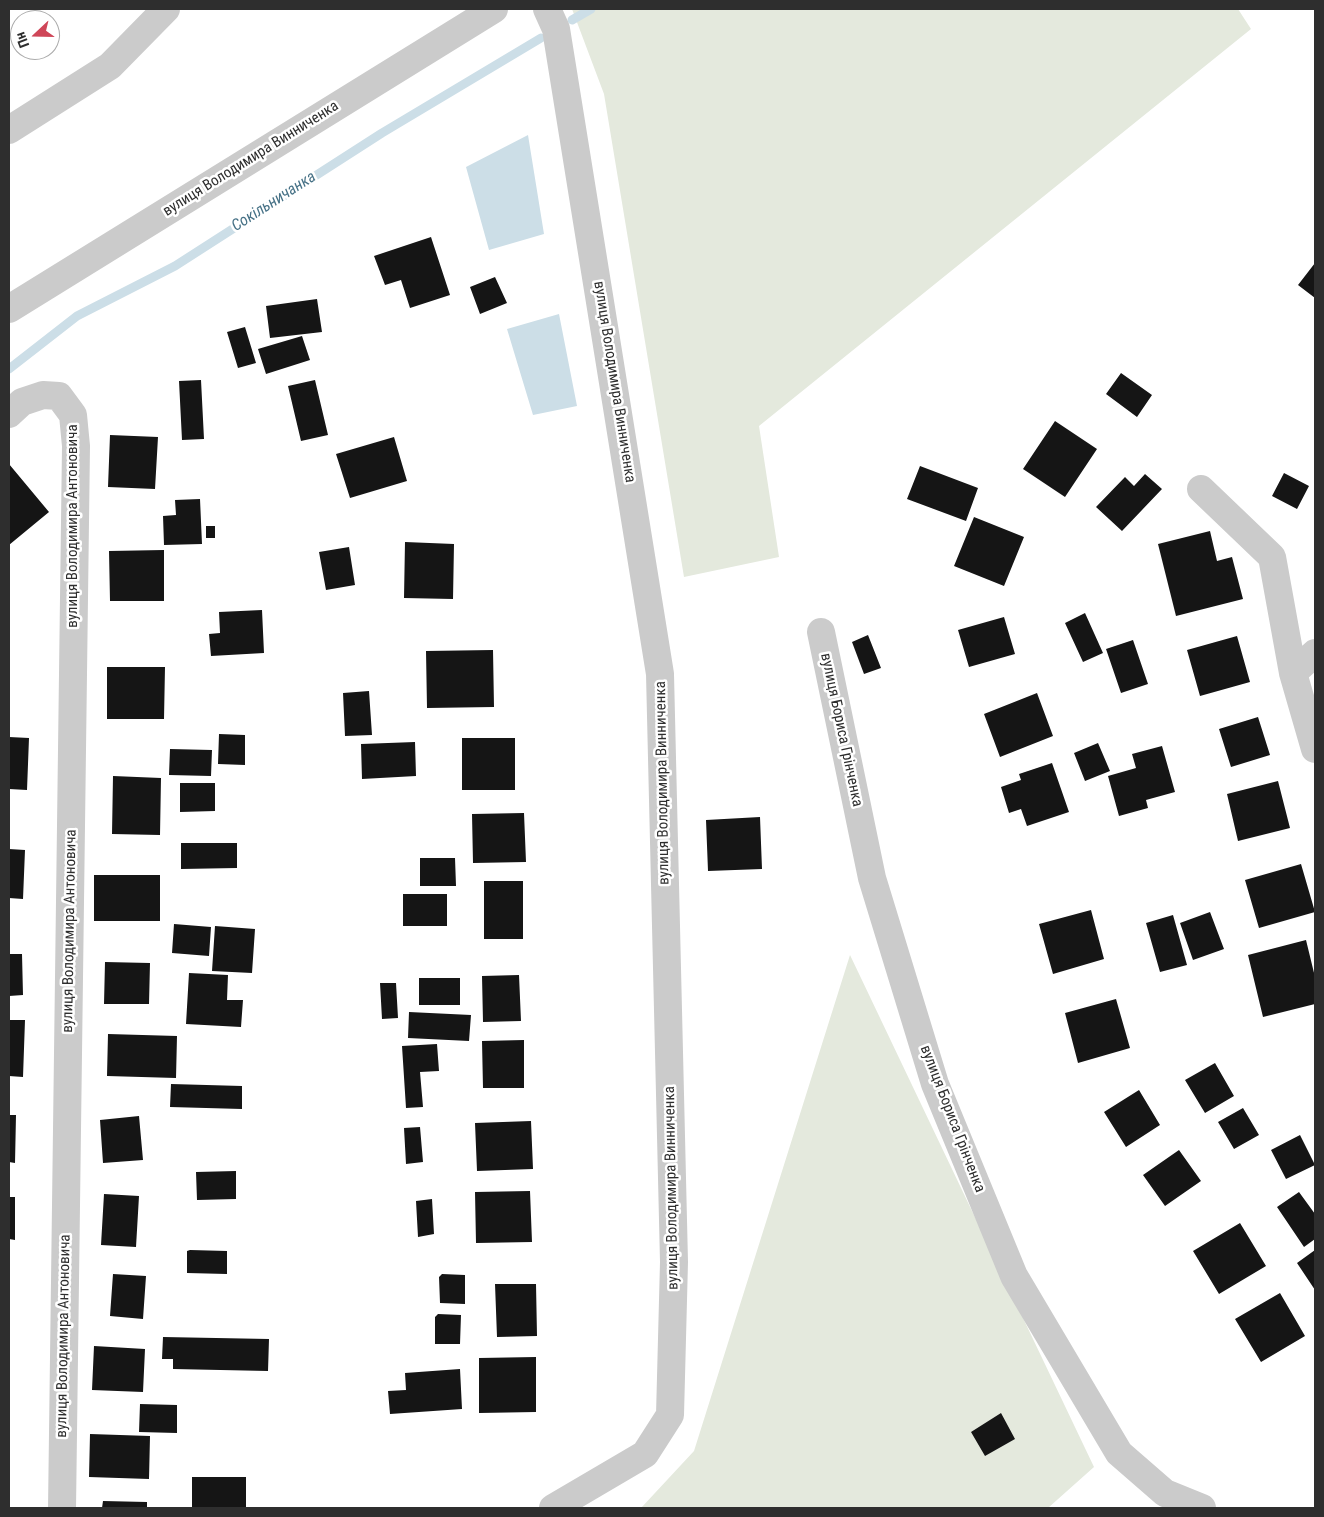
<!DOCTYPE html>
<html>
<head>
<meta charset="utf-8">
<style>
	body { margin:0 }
	#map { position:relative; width:1324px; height:1517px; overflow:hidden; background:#fff; font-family:"Roboto Condensed",sans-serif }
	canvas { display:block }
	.frame { position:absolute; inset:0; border:10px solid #2e2e2e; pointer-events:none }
	.north { position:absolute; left:10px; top:10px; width:50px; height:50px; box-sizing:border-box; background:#fff; border:1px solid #ababab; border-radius:50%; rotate:249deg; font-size:14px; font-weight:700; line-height:20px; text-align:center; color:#2e2e2e }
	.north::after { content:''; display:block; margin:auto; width:18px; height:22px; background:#cf4658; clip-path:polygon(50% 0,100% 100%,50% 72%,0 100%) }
</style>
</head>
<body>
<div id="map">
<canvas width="1324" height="1517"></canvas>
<div class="frame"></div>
<div class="north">Пн</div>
</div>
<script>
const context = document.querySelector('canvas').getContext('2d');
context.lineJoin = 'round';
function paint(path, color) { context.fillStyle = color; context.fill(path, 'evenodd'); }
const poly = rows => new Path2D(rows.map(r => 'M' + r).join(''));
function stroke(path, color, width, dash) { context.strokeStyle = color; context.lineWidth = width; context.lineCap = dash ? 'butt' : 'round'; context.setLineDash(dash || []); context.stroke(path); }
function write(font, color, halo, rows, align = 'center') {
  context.font = font + ' "Roboto Condensed",sans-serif'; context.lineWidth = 5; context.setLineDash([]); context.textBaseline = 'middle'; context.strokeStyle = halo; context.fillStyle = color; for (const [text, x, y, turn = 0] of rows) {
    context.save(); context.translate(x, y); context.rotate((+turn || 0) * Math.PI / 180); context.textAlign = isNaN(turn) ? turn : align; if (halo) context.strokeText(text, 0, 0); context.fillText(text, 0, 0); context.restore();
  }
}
paint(poly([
	[572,9,1238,9,1251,29,759,426,779,557,684,577,604,94],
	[850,955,1094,1467,1048,1508,641,1508,694,1451]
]), '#e4e9dd');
paint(poly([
	[528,135,544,234,489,250,466,167],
	[559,314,577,406,533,415,507,329]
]), '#ccdee7');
stroke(poly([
	[572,20,591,9],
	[9,369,77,316,175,266,382,133,541,38]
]), '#ccdee7', 9);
paint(poly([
	[431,237,450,295,410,308,401,280,385,285,374,256],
	[1315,263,1315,298,1298,285],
	[495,277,507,303,480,314,470,287],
	[317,299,322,332,270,338,266,306],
	[245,327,256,363,238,368,227,332],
	[302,336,310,360,266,374,258,349],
	[1121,373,1152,395,1137,417,1106,394],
	[201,380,204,439,182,440,179,381],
	[315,380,328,435,301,441,288,386],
	[1055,421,1097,449,1065,497,1023,469],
	[110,435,158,437,155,489,108,487],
	[394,437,407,481,350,498,336,454],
	[9,464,49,512,9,545],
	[920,466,978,488,966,521,907,499],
	[1284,473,1309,486,1297,509,1272,496],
	[1145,474,1162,489,1122,531,1096,507,1125,477,1134,486],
	[200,499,202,544,164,545,163,516,176,515,175,500],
	[974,517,1024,537,1004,586,954,566],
	[206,526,215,526,215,538,206,538],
	[1210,531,1217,561,1232,557,1243,599,1176,616,1158,544],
	[405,542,454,544,453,599,404,598],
	[349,547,355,585,326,590,319,552],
	[164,550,164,601,110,601,109,551],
	[262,610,264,653,211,656,209,634,220,633,219,612],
	[1085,613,1103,653,1083,662,1065,623],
	[1004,617,1015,654,969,667,958,630],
	[868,635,881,668,864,674,852,642],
	[1237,636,1250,682,1200,696,1187,650],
	[1133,640,1148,684,1121,693,1106,649],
	[493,650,494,707,427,708,426,651],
	[107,667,165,667,164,719,107,719],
	[369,691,372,735,345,736,343,693],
	[1037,693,1053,736,1000,757,984,714],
	[1258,717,1270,755,1231,767,1219,729],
	[219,734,245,735,245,765,218,764],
	[9,737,29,738,27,790,9,789],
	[462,738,515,738,515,790,462,790],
	[415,742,416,776,362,779,361,744],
	[1098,743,1110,771,1085,781,1074,753],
	[1162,746,1175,792,1146,800,1148,808,1119,816,1108,776,1136,768,1132,754],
	[170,749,212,750,211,776,169,775],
	[1052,763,1069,812,1027,826,1021,809,1009,813,1001,787,1021,780,1019,774],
	[113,776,161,778,160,835,112,834],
	[1278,781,1290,828,1238,841,1227,794],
	[180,783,215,783,215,811,180,812],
	[524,813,526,862,473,863,472,814],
	[760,817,762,869,708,871,706,820],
	[181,843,237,843,237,868,181,869],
	[9,849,25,850,23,899,9,898],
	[420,858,455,858,456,886,420,886],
	[1301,864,1315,912,1259,928,1245,880],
	[94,875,160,875,160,921,94,921],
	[484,881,523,881,523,939,484,939],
	[403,894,447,894,447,926,403,926],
	[1091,910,1104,959,1053,974,1039,924],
	[1210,912,1224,949,1193,960,1180,923],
	[1173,915,1187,965,1160,972,1146,923],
	[174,924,211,927,209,956,172,953],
	[215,926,255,929,252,973,212,971],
	[1306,940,1315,977,1315,1004,1263,1017,1248,955],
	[9,954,22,954,23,995,9,996],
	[105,962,150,963,149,1004,104,1004],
	[189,973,228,975,227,1000,243,1000,241,1027,186,1024],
	[519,975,521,1021,483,1022,482,976],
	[419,978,460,978,460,1005,419,1005],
	[380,983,396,983,398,1018,382,1019],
	[1116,999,1130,1048,1078,1063,1065,1013],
	[409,1012,471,1015,469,1041,408,1038],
	[9,1020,25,1020,23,1077,9,1076],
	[108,1034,177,1036,176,1078,107,1076],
	[524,1040,524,1088,483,1088,482,1041],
	[437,1044,439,1071,420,1072,423,1107,406,1108,402,1046],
	[1215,1063,1234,1096,1205,1113,1185,1080],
	[171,1084,242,1086,242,1109,170,1107],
	[1139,1090,1160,1125,1126,1147,1104,1112],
	[1243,1108,1259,1135,1234,1149,1218,1122],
	[9,1115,16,1115,15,1163,9,1162],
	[139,1116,143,1160,103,1163,100,1120],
	[531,1121,533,1169,477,1171,475,1123],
	[420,1127,423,1162,406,1164,404,1128],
	[1300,1135,1315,1165,1286,1179,1271,1150],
	[1179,1150,1201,1181,1165,1206,1143,1175],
	[236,1171,236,1199,197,1200,196,1172],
	[530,1191,532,1242,476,1243,475,1192],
	[1299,1192,1315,1214,1315,1239,1304,1247,1277,1207],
	[104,1194,139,1196,136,1247,101,1245],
	[9,1197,15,1197,15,1240,9,1239],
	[432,1199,434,1234,418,1237,416,1201],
	[1240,1223,1266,1266,1219,1294,1193,1251],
	[190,1250,227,1251,227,1274,187,1273,187,1251],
	[1315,1250,1315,1290,1297,1263],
	[113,1274,146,1276,143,1319,110,1316],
	[442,1274,465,1275,465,1304,440,1303,439,1277],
	[495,1284,536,1284,537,1336,497,1337],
	[1280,1293,1305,1336,1261,1362,1235,1319],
	[438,1314,461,1315,460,1344,435,1344,435,1317],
	[163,1337,269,1339,268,1371,173,1369,173,1359,162,1359],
	[94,1346,145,1349,143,1392,92,1390],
	[536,1357,536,1412,479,1413,479,1358],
	[460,1369,462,1409,390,1414,388,1391,406,1390,405,1373],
	[140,1404,177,1405,177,1433,139,1432],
	[1001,1413,1015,1439,985,1456,971,1432],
	[90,1434,150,1436,149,1479,89,1477],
	[192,1477,246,1477,246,1507,192,1508],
	[103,1501,147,1502,147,1508,102,1508]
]), '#151515');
stroke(poly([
	[547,9,556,29,660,674,674,1262,670,1415,645,1454,553,1508],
	[9,130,110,66,166,9],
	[9,309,494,9],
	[9,414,22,402,43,395,59,396,73,415,76,446,62,1508],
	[1201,489,1272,557,1293,673,1315,749],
	[821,632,872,878,935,1084,1014,1276,1119,1453,1165,1493,1202,1508],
	[1293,673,1315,653]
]), '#cbcbcb', 28);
write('15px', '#2e2e2e', '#fff', [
	["вулиця Володимира Винниченка",251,159,-32],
	["вулиця Володимира Винниченка",614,382,81],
	["вулиця Володимира Антоновича",73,526,-90],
	["вулиця Бориса Грінченка",841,730,78],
	["вулиця Володимира Винниченка",663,783,-91],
	["вулиця Володимира Антоновича",70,931,-89],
	["вулиця Бориса Грінченка",952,1119,69],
	["вулиця Володимира Винниченка",672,1188,-91],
	["вулиця Володимира Антоновича",64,1336,-89]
]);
write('italic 16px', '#467186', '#fff', [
	["Сокільничанка",274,202,-33]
]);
</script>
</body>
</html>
